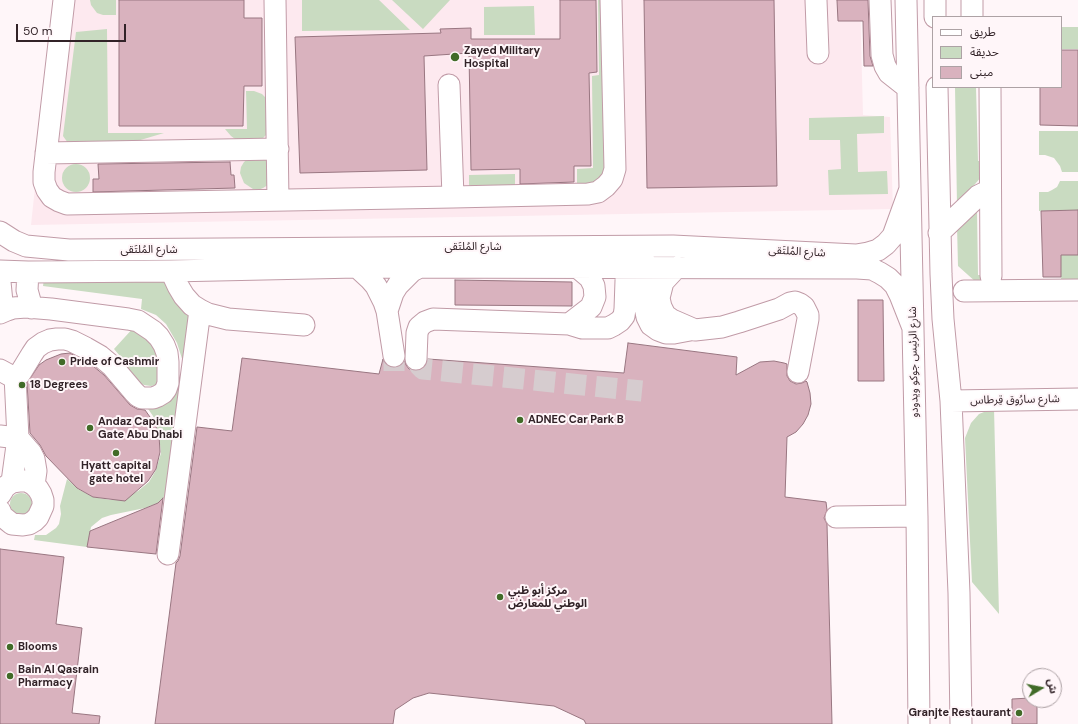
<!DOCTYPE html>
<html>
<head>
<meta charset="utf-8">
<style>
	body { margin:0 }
	#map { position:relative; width:1078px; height:724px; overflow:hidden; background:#fff6f9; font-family:"DM Sans","Noto Sans Arabic",sans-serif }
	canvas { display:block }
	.legend { position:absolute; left:932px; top:16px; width:130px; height:72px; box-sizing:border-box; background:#fff6f9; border:1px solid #ada2a5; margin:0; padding:5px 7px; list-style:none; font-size:12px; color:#322328 }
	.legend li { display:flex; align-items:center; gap:8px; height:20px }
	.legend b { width:20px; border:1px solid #ada2a5 }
	.north { position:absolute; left:1022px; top:668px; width:40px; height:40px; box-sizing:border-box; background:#fff6f9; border:1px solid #ada2a5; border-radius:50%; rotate:80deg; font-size:11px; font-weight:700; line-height:16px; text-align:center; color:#322328 }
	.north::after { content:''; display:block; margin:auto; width:14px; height:18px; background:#416b28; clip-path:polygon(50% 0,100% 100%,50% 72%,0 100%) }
	.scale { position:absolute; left:16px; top:24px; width:110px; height:18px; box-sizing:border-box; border:2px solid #322328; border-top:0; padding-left:5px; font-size:12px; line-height:14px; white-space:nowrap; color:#322328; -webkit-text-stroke:3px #fff6f9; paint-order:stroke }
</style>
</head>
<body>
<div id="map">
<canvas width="1078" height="724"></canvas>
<ul class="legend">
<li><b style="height:5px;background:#fff"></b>طريق</li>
<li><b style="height:11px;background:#c9dbc1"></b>حديقة</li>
<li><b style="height:11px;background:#d9b2be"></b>مبنى</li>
</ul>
<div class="north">ش</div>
<div class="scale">50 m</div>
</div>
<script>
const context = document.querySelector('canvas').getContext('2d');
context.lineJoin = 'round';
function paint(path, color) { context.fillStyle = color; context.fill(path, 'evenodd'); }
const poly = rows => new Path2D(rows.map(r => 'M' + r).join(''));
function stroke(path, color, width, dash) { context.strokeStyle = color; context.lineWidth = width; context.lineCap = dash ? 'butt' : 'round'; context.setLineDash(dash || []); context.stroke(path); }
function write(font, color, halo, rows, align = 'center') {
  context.font = font + ' "DM Sans","Noto Sans Arabic",sans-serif'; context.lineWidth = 4; context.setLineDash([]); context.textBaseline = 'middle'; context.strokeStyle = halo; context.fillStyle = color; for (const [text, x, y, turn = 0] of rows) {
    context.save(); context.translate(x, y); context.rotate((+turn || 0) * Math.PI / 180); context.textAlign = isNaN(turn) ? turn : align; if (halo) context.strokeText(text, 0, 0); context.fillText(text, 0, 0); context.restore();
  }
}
paint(poly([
	[55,0,860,0,863,115,890,117,893,209,31,225]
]), '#fde9ef');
paint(poly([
	[90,0,116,0,116,15,103,15,97,13,91,5],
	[302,0,379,0,410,30,302,31],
	[392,0,450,0,423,29],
	[598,0,606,0,608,178,577,194,577,169,593,168,592,76,599,75],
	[534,6,535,35,484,35,484,7],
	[1061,27,1078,27,1078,49,1061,49],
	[107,29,108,133,164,133,117,147,68,143,63,136,76,32],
	[955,87,976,87,978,161,988,161,988,169,957,205],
	[246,91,254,91,262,94,268,100,269,132,263,138,255,142,238,141,231,136,225,129,247,129],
	[884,116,884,133,857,134,858,172,887,171,888,194,829,195,828,170,841,169,840,140,809,140,809,118],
	[1039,131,1078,131,1078,172,1062,172,1060,166,1054,158,1045,155,1039,155],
	[264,158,268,161,268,185,263,188,258,190,253,189,244,183,240,173,241,167,244,162,248,159],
	'62 178a14 14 0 1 1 28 0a14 14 0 1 1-28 0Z',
	[515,174,515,193,472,191,469,185,469,175],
	[1060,181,1078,181,1078,210,1039,211,1039,192,1048,192,1052,190,1057,187],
	[977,203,989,210,977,210,978,275,989,275,989,283,977,283,958,266,957,226],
	[1061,255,1078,255,1078,279,1061,279],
	[44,279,166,279,187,309,190,320,184,365,177,343,166,324,156,315,141,309,142,299,43,286],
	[135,326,162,341,159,384,151,386,144,385,137,382,128,371,126,363,114,349],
	[181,378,166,495,158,503,145,508,111,515,102,518,91,527,87,547,34,540,35,535,46,535,56,528,59,524,61,514,60,506,67,479,78,489,93,497,111,500,125,497,138,491,149,482,156,470,161,453,159,435,153,416,139,396,177,387],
	[994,408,999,614,972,582,965,438,971,423,979,414],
	'10 504a11 11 0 1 1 22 0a11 11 0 1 1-22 0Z'
]), '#c9dbc1');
const building = poly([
	[119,0,244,0,244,18,262,18,262,86,244,86,243,126,119,126,119,0],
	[560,0,596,0,597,72,589,73,591,166,574,166,574,182,520,184,520,169,471,170,469,53,424,56,427,170,300,173,295,37,441,33,440,29,471,28,471,39,560,39,560,0],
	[644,0,774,0,777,186,647,188,644,0],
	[837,0,868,0,870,56,873,66,864,66,863,21,838,21,837,0],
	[1061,50,1078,50,1078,126,1040,125,1040,87,1061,87,1061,50],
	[230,162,231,175,234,175,235,188,93,192,93,179,99,179,98,164,230,162],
	[1078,210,1078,255,1061,255,1061,277,1043,277,1041,211,1078,210],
	[455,280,572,282,572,306,455,305,455,280],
	[858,300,883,300,884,381,858,381,858,300],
	[628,343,737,357,736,375,760,362,774,361,784,363,787,364,787,376,790,381,796,384,802,383,806,381,807,382,810,393,811,404,808,415,803,424,796,432,787,437,785,497,826,502,827,510,824,518,827,524,832,724,586,724,584,720,554,706,429,693,413,698,395,710,393,724,155,724,176,563,178,561,180,556,197,427,232,431,242,358,379,374,383,359,385,364,389,367,395,368,401,366,405,361,406,365,409,369,415,371,422,369,426,365,428,359,624,373,628,343],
	[70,353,93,366,104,375,130,405,137,409,145,410,155,424,159,435,160,452,156,469,148,481,125,501,93,497,77,488,46,456,40,445,30,433,27,383,39,365,46,360,61,354,70,353],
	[163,498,156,554,87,547,90,531,158,503,163,498],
	[0,549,64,557,56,624,82,628,72,713,100,716,99,724,0,724,0,549],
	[1030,698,1030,700,1037,700,1037,724,1012,724,1012,699,1030,698]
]);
paint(building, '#d9b2be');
stroke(building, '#997681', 1);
stroke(poly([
	[416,359,420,366,423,369,642,391],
	[394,371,394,356]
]), '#d6cccf', 21, [21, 10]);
const minor = poly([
	[64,0,44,172,44,182,47,190,52,197,59,201,67,204,453,197,588,194,598,192,606,186,612,179,615,169,611,0],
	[275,0,278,200],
	[816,0,818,53],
	[880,0,882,55,885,66,889,73,908,88],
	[906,0,917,516,919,724],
	[935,0,935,17],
	[972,0,972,17],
	[449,85,453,197],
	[937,87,941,274,943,319,951,401,959,593,961,724],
	[990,87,991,276],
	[46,153,278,149],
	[0,232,14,241,26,246,69,250,673,246,856,255,868,253,878,250,886,244,893,236,910,189],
	[939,233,978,196,984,193,990,192],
	[643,253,645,307,647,317,651,325,658,330,666,333,674,333,690,330],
	[357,267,370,279,376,286,384,302,387,311,394,356],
	[677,267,663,282,659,298,661,307,665,315,672,320,695,330,722,327,739,322,779,309,790,303,795,302,800,304,804,307,808,315,808,319,798,372],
	[0,271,28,272,171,271,357,267,857,268,872,269,880,273,888,278,895,285,900,295,913,328],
	[171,271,178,286,184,296,192,305,200,310,208,314,228,319,304,325],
	[28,272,27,290,32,308],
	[0,282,2,302,0,312],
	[964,291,1078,290],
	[387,311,393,293,398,285,412,271,420,267],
	[0,313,7,310,13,308,26,307,51,309,128,319,138,321,153,331,159,337,164,345,167,353,168,362,168,383,166,389,163,393,158,396,153,398,142,398,138,396,134,392,112,366,100,356,86,348,72,341,65,339,57,339,50,340,43,343,36,348,32,354,21,372,19,375,15,376,11,376,0,370],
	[569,324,591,307,595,297,594,286,590,278,577,267],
	[416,359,417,333,419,327,425,322,433,319,569,324,582,328,608,328,614,325,620,321,624,316,625,309,627,252],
	[951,401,1078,399],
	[0,436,18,438,31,453,34,459,36,471,34,485],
	[12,482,18,438,15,376],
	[0,495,5,487,12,482,19,481,27,481,34,485,38,489,41,494,43,500,43,506,38,517,34,521,29,524,23,525,12,524,2,516,0,511],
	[836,517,917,516],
	[168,554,200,310]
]);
stroke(minor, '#c19ba7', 23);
stroke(minor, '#fff', 21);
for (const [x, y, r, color] of [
	[455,57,5,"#416b28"],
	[62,362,4,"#416b28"],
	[22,385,4,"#416b28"],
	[520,420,4,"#416b28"],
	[90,428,4,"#416b28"],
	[116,453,4,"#416b28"],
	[500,597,4,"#416b28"],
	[10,647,4,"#416b28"],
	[10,676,4,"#416b28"],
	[1019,713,4,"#416b28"]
]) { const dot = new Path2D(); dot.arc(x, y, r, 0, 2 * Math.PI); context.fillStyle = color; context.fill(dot); stroke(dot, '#fff6f9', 1.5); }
write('bold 11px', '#322328', '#fff6f9', [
	["Zayed Military",464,51],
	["Hospital",464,64],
	["Pride of Cashmir",70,362],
	["18 Degrees",30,385],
	["ADNEC Car Park B",528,420],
	["Andaz Capital",98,422],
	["Gate Abu Dhabi",98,435],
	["Hyatt capital",116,466,"center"],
	["gate hotel",116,479,"center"],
	["مركز أبو ظبي",508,591],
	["الوطني للمعارض",508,604],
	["Blooms",18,647],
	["Bain Al Qasrain",18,670],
	["Pharmacy",18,683],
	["Granjte Restaurant",1011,713,"right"]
], 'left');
write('11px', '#322328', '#fff6f9', [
	["شارع المُلتَقى",473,247],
	["شارع المُلتَقى",149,250],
	["شارع المُلتَقى",797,252,3],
	["شارع الرئيس جوكو ويدودو",914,362,-91],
	["شارع سارُوق قِرطاس",1015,400,-1]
]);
</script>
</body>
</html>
